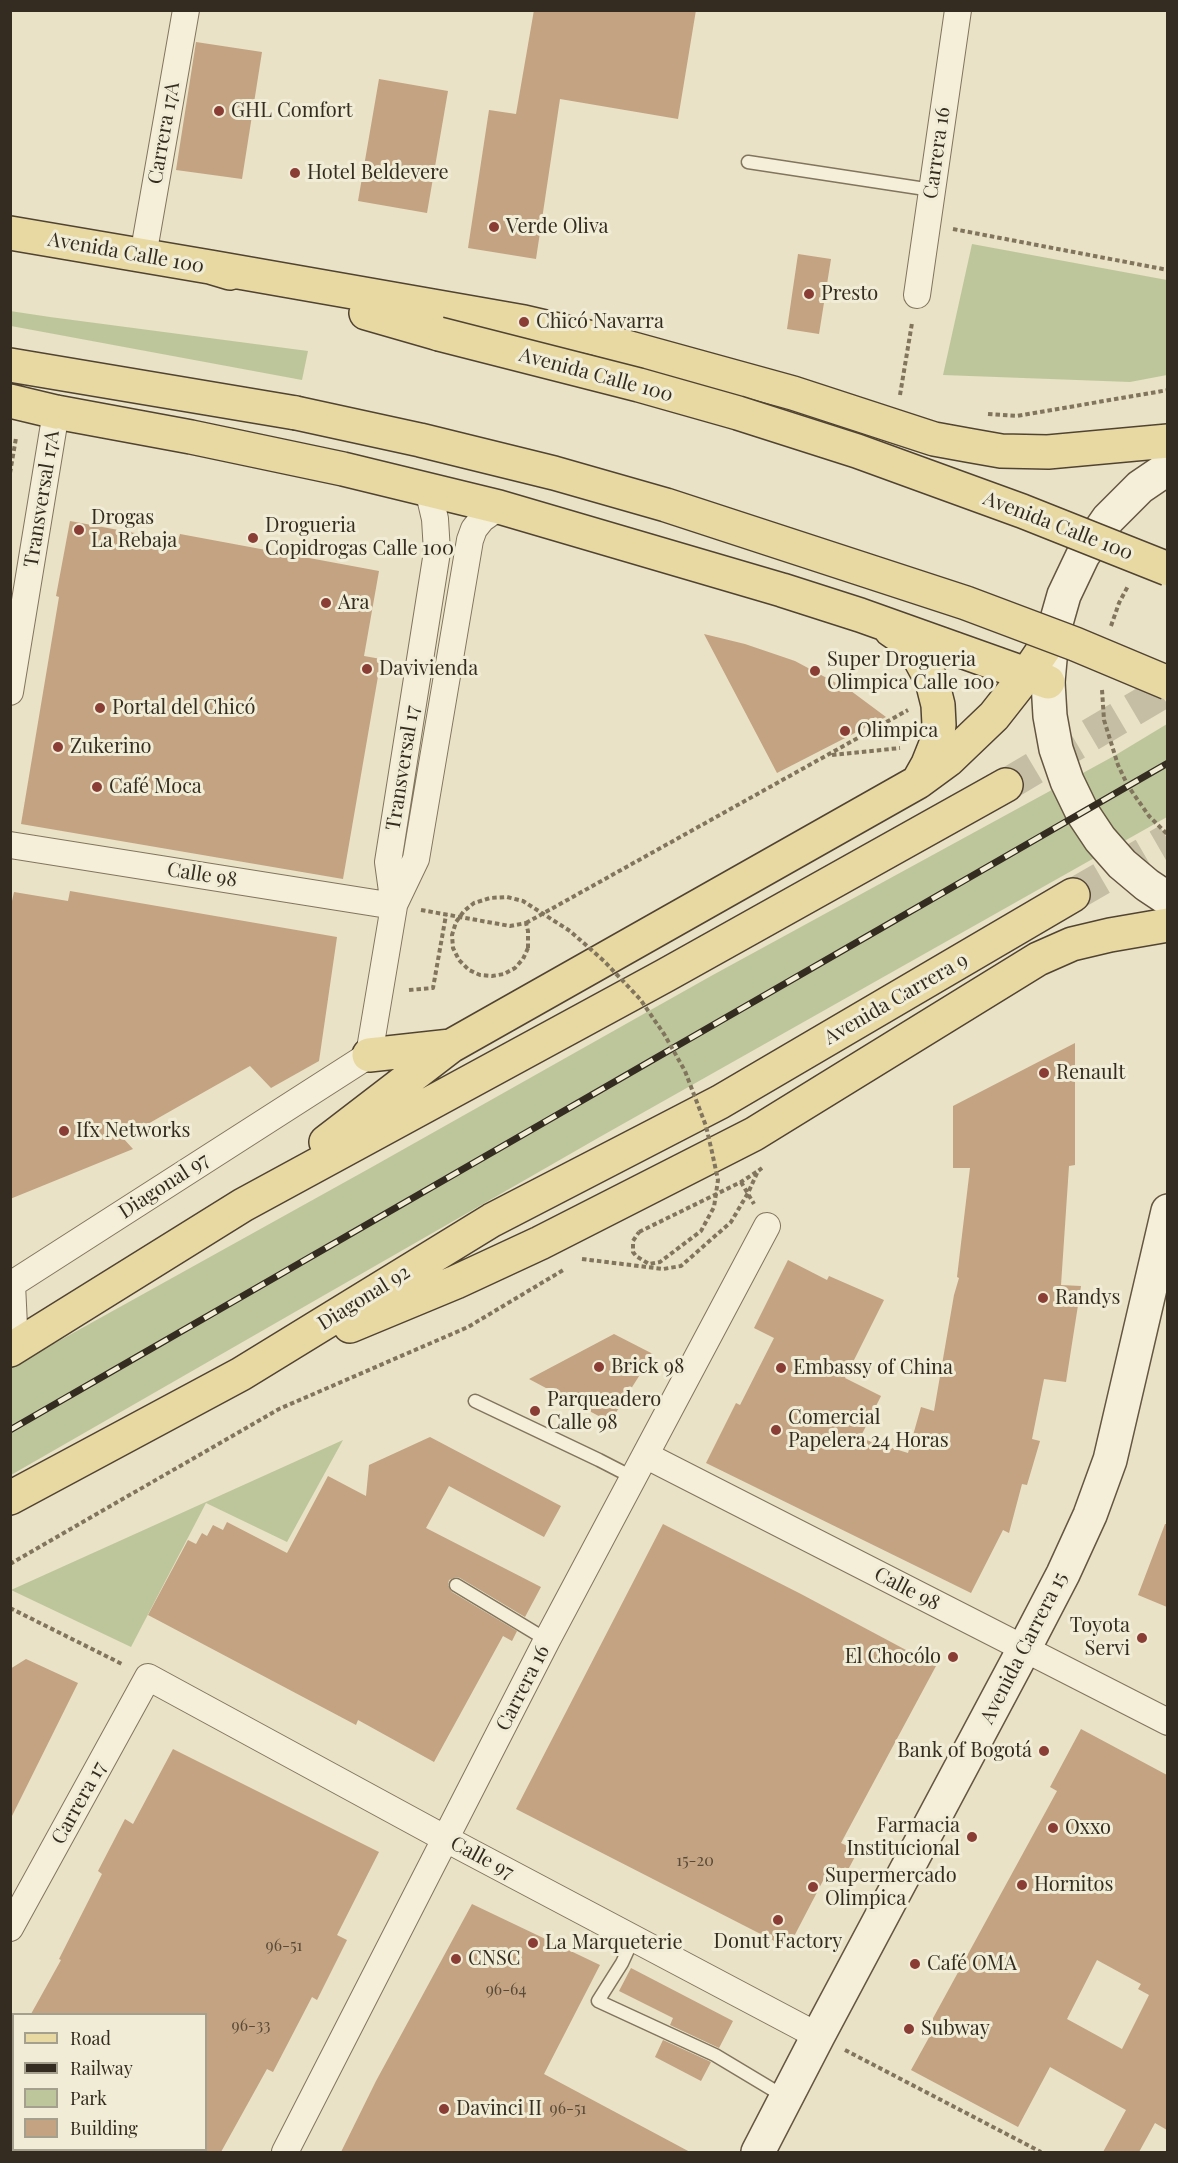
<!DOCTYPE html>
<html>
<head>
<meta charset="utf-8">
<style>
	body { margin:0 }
	#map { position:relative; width:1178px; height:2163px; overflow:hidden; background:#e9e2c6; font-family:"Playfair Display",serif }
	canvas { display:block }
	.frame { position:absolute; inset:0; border:12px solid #342c20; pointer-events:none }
	.legend { position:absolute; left:12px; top:2013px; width:195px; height:138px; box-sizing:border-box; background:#f1ecd5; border:2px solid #a59f8d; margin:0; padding:8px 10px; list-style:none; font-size:18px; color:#342c20 }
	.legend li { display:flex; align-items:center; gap:12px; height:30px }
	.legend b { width:30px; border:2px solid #a59f8d }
</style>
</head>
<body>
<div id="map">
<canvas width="1178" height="2163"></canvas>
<div class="frame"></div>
<ul class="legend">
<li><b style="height:8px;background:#e8d9a3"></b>Road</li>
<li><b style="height:8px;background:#342c20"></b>Railway</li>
<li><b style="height:16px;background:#bdc69b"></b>Park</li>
<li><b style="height:16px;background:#c3a381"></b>Building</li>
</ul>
</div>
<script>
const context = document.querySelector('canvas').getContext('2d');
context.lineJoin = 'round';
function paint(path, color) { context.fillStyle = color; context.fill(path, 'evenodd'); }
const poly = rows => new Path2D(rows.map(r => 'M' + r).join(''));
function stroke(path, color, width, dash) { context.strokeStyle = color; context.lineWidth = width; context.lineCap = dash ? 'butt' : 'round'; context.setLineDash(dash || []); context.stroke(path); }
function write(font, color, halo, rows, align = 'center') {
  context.font = font + ' "Playfair Display",serif'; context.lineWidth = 6; context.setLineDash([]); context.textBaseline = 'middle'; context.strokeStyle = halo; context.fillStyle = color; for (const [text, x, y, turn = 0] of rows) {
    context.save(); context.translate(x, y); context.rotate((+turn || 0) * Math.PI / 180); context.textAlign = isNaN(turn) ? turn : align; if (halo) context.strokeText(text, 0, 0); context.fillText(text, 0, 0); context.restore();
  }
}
paint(poly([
	[972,244,1167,280,1167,375,1130,382,943,375],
	[10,311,50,317,308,351,302,380,11,326],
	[1167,724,1167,817,598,1138,11,1475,10,1368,372,1167,711,976,1114,756],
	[343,1440,287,1542,206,1503,131,1647,11,1590]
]), '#bdc69b');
paint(poly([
	[534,10,696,10,678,119,560,99,536,259,468,248,489,110,516,114],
	[196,42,262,52,242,179,176,170],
	[379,79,448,91,427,213,358,201],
	[798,254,831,259,819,334,787,329],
	[70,521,178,541,180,534,379,571,364,656,381,659,343,879,21,824,59,597,56,596],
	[704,634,745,644,795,661,851,691,886,717,777,773],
	[70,891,337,937,319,1061,271,1088,250,1066,123,1138,133,1149,10,1199,10,910,14,892,68,901],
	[1075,1043,1075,1165,1069,1166,1061,1285,1081,1286,1066,1382,1044,1379,1032,1439,1040,1441,1027,1485,1022,1484,1009,1533,1003,1530,971,1593,706,1463,736,1403,740,1405,774,1338,754,1328,788,1260,827,1280,829,1276,884,1300,845,1378,881,1396,860,1438,908,1453,921,1407,934,1411,954,1295,959,1278,957,1277,970,1168,953,1168,953,1106],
	[614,1334,653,1354,610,1422,529,1379],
	[430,1437,561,1506,544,1537,449,1486,426,1528,541,1587,525,1617,460,1578,456,1577,449,1580,448,1585,452,1592,517,1631,512,1641,503,1636,434,1762,358,1720,356,1725,148,1615,188,1540,196,1544,202,1533,207,1536,213,1525,223,1530,227,1522,287,1553,328,1476,366,1496,369,1465],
	[663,1524,801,1594,936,1666,841,1843,858,1851,842,1881,827,1873,788,1948,516,1809],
	[1165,1524,1167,1524,1167,1607,1138,1595],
	[26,1659,78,1683,10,1820,10,1669],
	[1081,1729,1167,1775,1167,2130,1155,2123,1139,2152,1103,2152,1126,2110,1050,2067,1018,2127,911,2070,937,2023,932,2020,1057,1791,1050,1787],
	[1097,1960,1141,1984,1138,1989,1149,1995,1122,2049,1067,2019],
	[173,1749,379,1852,337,1935,347,1940,317,2000,312,1997,273,2072,267,2069,221,2152,206,2152,206,2014,31,2014,61,1960,59,1959,102,1874,98,1871,125,1819,133,1824],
	[472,1904,600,1965,544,2074,690,2152,341,2152,376,2081],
	[631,1968,733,2021,719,2048,670,2025,673,2018,619,1991],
	[663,2040,711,2062,701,2081,655,2057]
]), '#c3a381');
stroke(poly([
	[1006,785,1168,689],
	[1073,895,1168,840]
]), '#c5bea5', 33, [33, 16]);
const lane = poly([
	[748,162,932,190],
	[475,1401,599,1460,634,1478],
	[456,1585,547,1640],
	[633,1939,622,1963,598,2001,715,2055,785,2097]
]);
const street = poly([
	[143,256,186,10],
	[917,295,958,10],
	[10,692,56,412],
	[10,845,394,906],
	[394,905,416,859,470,540,474,529,482,519,499,507],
	[15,1347,12,1284,369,1055,394,906,388,862,437,552,435,519,428,489],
	[647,1456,1168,1722],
	[10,1928,148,1677,446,1839,818,2036],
	[285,2152,547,1640,767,1226]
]);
const secondary = poly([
	[1168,468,1140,487,1108,519,1083,555,1064,595,1052,637,1048,682,1050,716,1056,749,1067,781,1082,812,1100,839,1122,864,1147,885,1168,899],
	[758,2152,818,2036,1024,1649,1063,1574,1090,1515,1110,1460,1168,1211]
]);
const primary = poly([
	[10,233,210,267,230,273],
	[210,267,524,322,597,339,793,393,934,439,967,445,1001,451,1048,452,1168,441],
	[366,313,439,334],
	[10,365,296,413],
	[10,401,56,412,191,437,343,469,499,507,782,590,860,615,1048,682],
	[891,630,904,639,920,659,932,681,938,705,939,725,936,744,928,764,919,780],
	[369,1055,451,1046],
	[326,1142,451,1046,918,782,948,760,994,716,1027,674,1052,637],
	[350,1326,456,1282,540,1243,754,1134,1038,959,1072,944,1110,935,1168,925],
	[10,1350,243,1205,666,975,1006,785],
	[10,1498,241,1374,492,1220,720,1102,1073,895]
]);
stroke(lane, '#82755e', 15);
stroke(street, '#82755e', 28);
stroke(secondary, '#645641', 36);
stroke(primary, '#514332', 36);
stroke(poly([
	[953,229,1168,270],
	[900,395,912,323],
	[988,414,1017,416,1168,390],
	[10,473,16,438],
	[1111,626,1119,603,1128,586],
	[1102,690,1104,720,1118,765,1128,786,1149,816,1168,835],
	[832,755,900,748],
	[421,910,510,926,526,923,528,931,528,948],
	[526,923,908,710],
	[409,990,433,988,446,915],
	[741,1182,754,1204],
	[639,1232,741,1182,758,1171],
	[582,1259,663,1269,681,1266,731,1222,748,1193,758,1171,762,1168],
	[10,1564,279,1409,468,1327,565,1269],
	[10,1608,122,1664],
	[845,2050,1041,2152]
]), '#82755e', 4, [4.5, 3]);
stroke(lane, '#f5efd9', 12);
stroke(street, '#f5efd9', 26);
stroke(secondary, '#f5efd9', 33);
stroke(primary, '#e8d9a3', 33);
const rail = poly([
	[10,1430,1168,763]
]);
stroke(rail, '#342c20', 7);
stroke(rail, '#f1ecd5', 4.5, [14]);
const primaryBridge = poly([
	[439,334,639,385,738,413,857,451,1022,511,1168,569],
	[296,413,420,440,554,473,666,505,966,603,1075,644,1168,683]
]);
stroke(primaryBridge, '#514332', 36, []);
stroke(poly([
	[528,948,523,959,515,968,504,974,492,976,480,975,469,970,459,960,453,948,452,935,456,922,464,911,474,903,490,898,507,897,523,901,570,931,604,961,640,999,664,1034,685,1071,706,1126,712,1152,718,1180,714,1207,701,1231,660,1262,649,1264,636,1256,633,1252,633,1241,639,1232]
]), '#82755e', 4, [4.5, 3]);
stroke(primaryBridge, '#e8d9a3', 33);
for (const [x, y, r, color] of [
	[219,111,6,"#8a3d35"],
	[295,173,6,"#8a3d35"],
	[494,227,6,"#8a3d35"],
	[809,294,6,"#8a3d35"],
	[524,322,6,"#8a3d35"],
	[79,530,6,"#8a3d35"],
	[253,538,6,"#8a3d35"],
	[326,603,6,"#8a3d35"],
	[367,669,6,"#8a3d35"],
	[815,671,6,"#8a3d35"],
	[100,708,6,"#8a3d35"],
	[845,731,6,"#8a3d35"],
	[58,747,6,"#8a3d35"],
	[97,787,6,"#8a3d35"],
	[1044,1073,6,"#8a3d35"],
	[64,1131,6,"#8a3d35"],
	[1043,1298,6,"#8a3d35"],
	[599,1367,6,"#8a3d35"],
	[781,1368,6,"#8a3d35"],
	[535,1411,6,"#8a3d35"],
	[776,1430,6,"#8a3d35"],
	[1142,1638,6,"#8a3d35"],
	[953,1657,6,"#8a3d35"],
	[1044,1751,6,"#8a3d35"],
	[1053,1828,6,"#8a3d35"],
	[972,1837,6,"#8a3d35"],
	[1022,1885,6,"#8a3d35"],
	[813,1887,6,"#8a3d35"],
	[778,1920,6,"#8a3d35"],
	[533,1943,6,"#8a3d35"],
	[456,1959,6,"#8a3d35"],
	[915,1964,6,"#8a3d35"],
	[909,2029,6,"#8a3d35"],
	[444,2109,6,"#8a3d35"]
]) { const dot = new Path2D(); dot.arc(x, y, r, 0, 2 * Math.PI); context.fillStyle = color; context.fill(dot); stroke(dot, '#f1ecd5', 2); }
write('16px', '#584a38', null, [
	["15-20",695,1861],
	["96-51",284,1946],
	["96-64",506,1990],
	["96-33",251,2026],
	["96-51",568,2109]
]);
write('20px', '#342c20', '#f1ecd5', [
	["GHL Comfort",231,111],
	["Hotel Beldevere",307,173],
	["Verde Oliva",506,227],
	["Presto",821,294],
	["Chicó Navarra",536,322],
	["Drogas",91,518],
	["La Rebaja",91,541],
	["Drogueria",265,526],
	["Copidrogas Calle 100",265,549],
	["Ara",338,603],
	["Super Drogueria",827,660],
	["Olimpica Calle 100",827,683],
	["Davivienda",379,669],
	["Portal del Chicó",112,708],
	["Olimpica",857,731],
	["Zukerino",70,747],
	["Café Moca",109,787],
	["Renault",1056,1073],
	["Ifx Networks",76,1131],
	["Randys",1055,1298],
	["Brick 98",611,1367],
	["Embassy of China",793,1368],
	["Parqueadero",547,1400],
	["Calle 98",547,1423],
	["Comercial",788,1418],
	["Papelera 24 Horas",788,1441],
	["Toyota",1130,1626,"right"],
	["Servi",1130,1649,"right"],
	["El Chocólo",941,1657,"right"],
	["Bank of Bogotá",1032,1751,"right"],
	["Farmacia",960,1826,"right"],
	["Institucional",960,1849,"right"],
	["Oxxo",1065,1828],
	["Supermercado",825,1876],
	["Olimpica",825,1899],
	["Hornitos",1034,1885],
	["Donut Factory",778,1942,"center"],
	["La Marqueterie",545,1943],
	["CNSC",468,1959],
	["Café OMA",927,1964],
	["Subway",921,2029],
	["Davinci II",456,2109]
], 'left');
write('20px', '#342c20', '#f1ecd5', [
	["Carrera 17A",164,133,-80],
	["Carrera 16",937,153,-82],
	["Avenida Calle 100",126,253,10],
	["Avenida Calle 100",596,375,15],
	["Transversal 17A",42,499,-81],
	["Avenida Calle 100",1058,526,21],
	["Transversal 17",403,768,-81],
	["Calle 98",202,875,9],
	["Avenida Carrera 9",896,999,-30],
	["Diagonal 97",164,1186,-33],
	["Diagonal 92",364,1298,-32],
	["Calle 98",907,1589,27],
	["Avenida Carrera 15",1024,1648,-63],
	["Carrera 16",523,1688,-63],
	["Carrera 17",79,1803,-61],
	["Calle 97",482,1858,28]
]);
</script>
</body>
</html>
